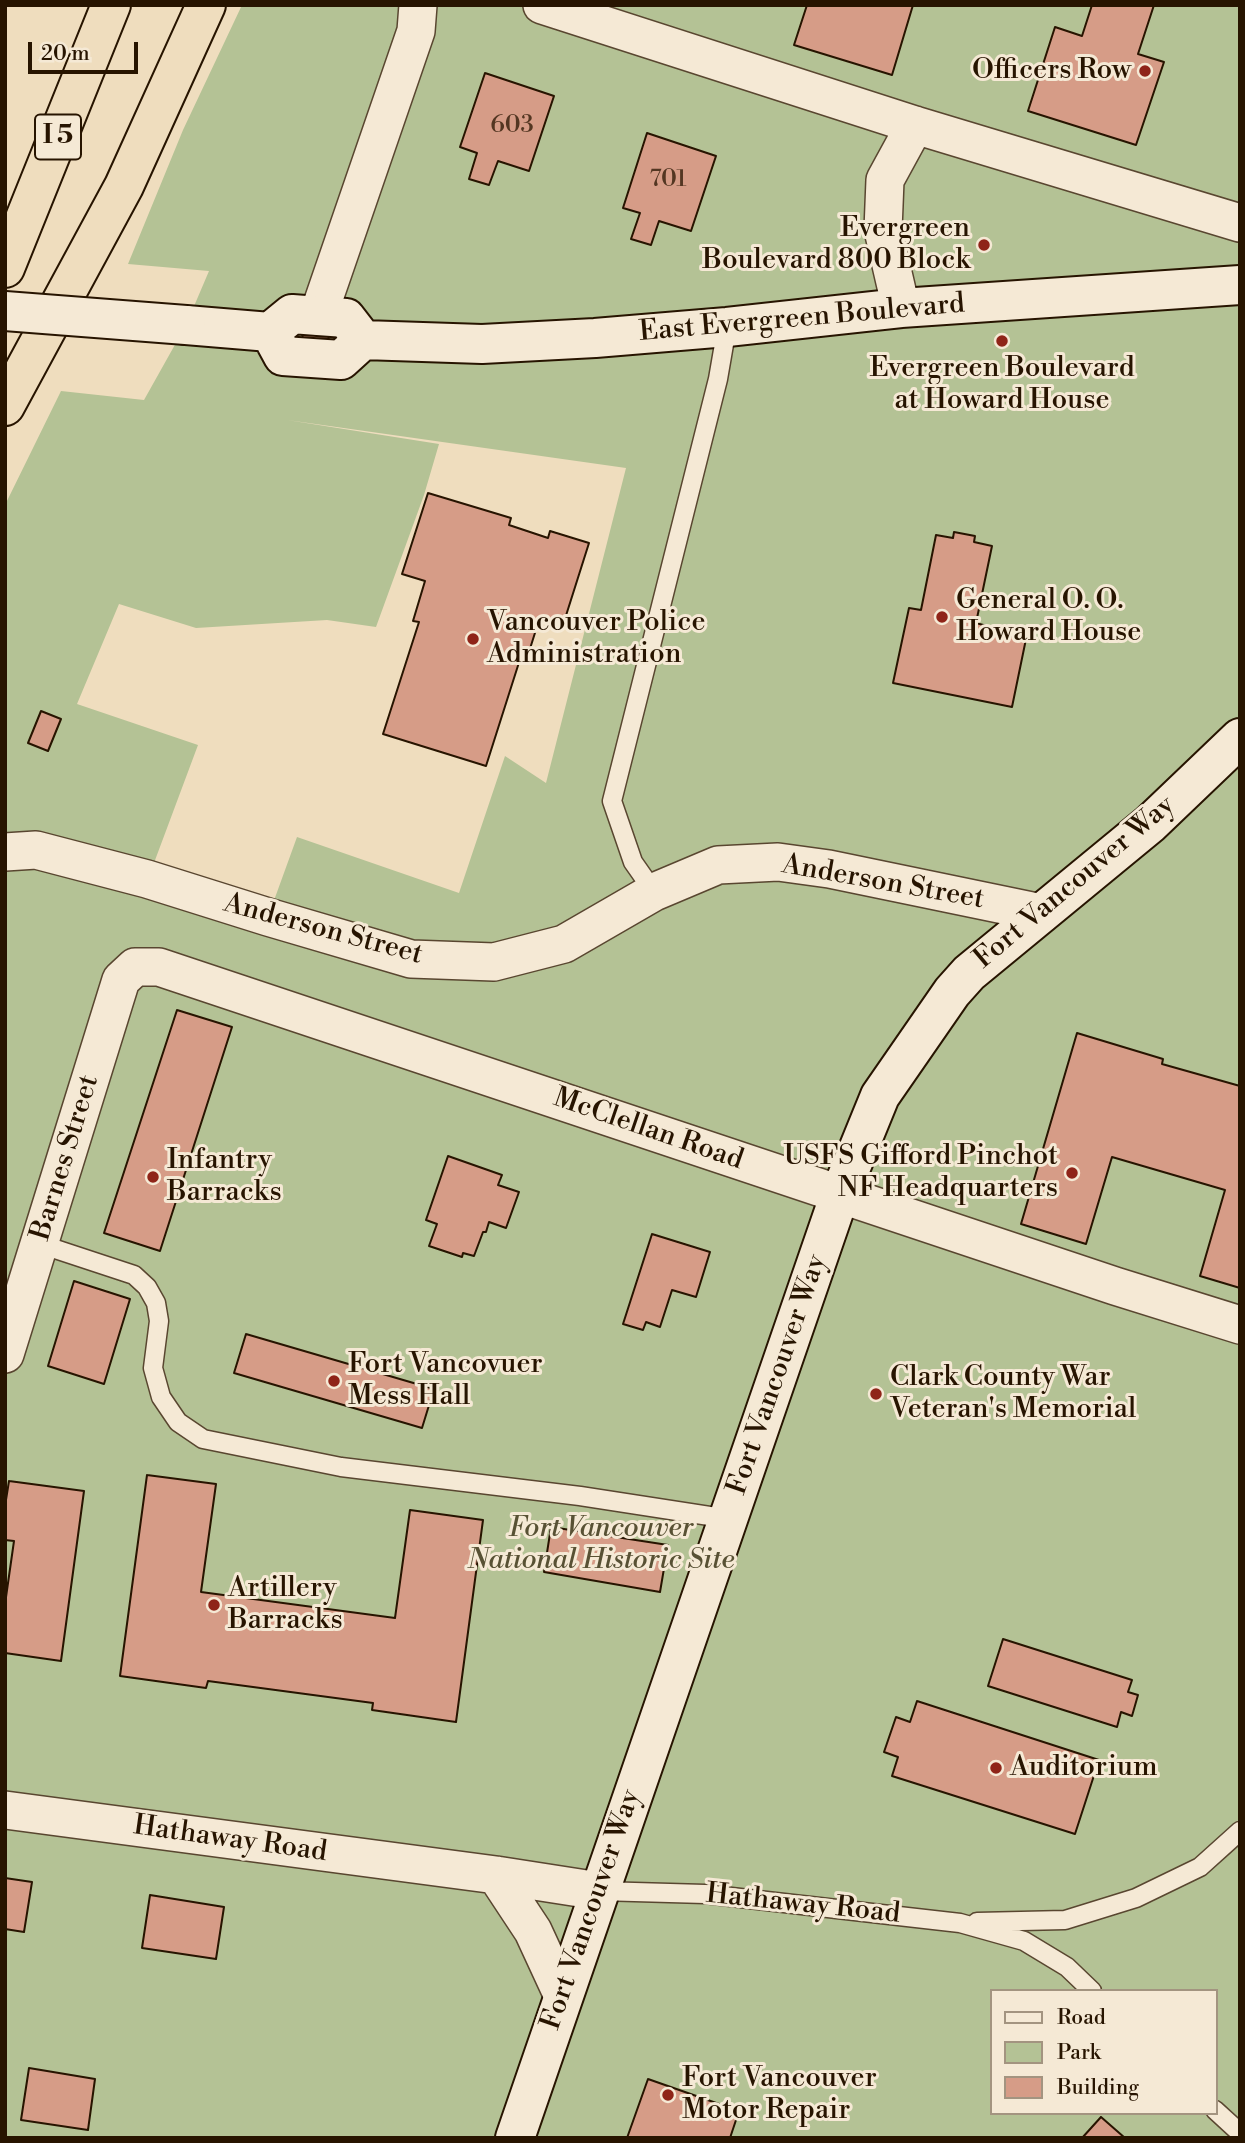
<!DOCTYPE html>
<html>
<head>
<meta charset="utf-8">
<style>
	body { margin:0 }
	#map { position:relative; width:1245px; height:2143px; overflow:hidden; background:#efddbe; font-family:"Libre Bodoni",serif }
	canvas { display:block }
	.frame { position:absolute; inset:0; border:7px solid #271400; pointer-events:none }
	.legend { position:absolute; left:990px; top:1989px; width:228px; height:126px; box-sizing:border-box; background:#f5e9d5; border:2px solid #a39480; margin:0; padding:9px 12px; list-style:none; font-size:21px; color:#271400 }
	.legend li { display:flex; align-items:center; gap:14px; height:35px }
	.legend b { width:35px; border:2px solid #a39480 }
	.scale { position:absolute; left:28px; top:42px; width:110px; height:32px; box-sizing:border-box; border:4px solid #271400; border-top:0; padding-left:9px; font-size:21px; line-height:24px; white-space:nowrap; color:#271400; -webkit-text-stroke:5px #f5e9d5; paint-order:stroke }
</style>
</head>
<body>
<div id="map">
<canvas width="1245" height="2143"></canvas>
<div class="frame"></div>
<ul class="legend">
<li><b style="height:9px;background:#f5e9d5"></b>Road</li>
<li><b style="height:19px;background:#b4c295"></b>Park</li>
<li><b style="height:19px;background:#d69c87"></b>Building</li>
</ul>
<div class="scale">20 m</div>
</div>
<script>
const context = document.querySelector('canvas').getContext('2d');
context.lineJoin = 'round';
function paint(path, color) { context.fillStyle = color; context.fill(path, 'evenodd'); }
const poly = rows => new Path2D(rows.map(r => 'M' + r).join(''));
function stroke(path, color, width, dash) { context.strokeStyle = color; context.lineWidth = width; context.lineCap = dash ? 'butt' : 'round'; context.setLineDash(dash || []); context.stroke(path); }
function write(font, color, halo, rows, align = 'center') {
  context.font = font + ' "Libre Bodoni",serif'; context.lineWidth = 6; context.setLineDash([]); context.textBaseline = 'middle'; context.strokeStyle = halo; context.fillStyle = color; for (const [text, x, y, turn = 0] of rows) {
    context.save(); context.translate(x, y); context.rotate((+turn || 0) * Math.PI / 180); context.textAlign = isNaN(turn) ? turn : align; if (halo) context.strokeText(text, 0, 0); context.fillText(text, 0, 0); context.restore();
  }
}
paint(poly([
	[242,5,1240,5,1240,2138,5,2138,5,505,61,391,144,400,186,325,209,271,128,264,183,130],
	[287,420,626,468,546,783,505,756,459,893,297,837,268,917,148,879,198,745,77,704,119,604,196,628,327,620,376,627,424,495,439,444],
	[991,1991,1215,1991,1215,2113,991,2113]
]), '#b4c295');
const building = poly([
	[807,5,913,5,892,75,794,45,807,5],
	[1092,5,1154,5,1138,54,1164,62,1136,145,1028,111,1055,27,1082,36,1092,5],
	[485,73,554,96,529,171,498,161,489,185,469,179,477,153,460,147,485,73],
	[647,133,716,156,691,231,659,221,651,245,631,239,640,213,623,208,647,133],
	[302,332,329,333,328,342,303,340,302,332],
	[428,493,511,518,509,525,548,538,550,531,589,543,563,625,540,617,528,655,522,653,486,766,383,734,419,622,413,621,425,581,402,574,428,493],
	[954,532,975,536,974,542,992,546,976,623,987,626,986,631,1026,639,1012,707,893,683,909,608,921,610,936,535,953,538,954,532],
	[41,711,61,719,48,751,28,743,41,711],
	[177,1010,232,1027,160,1251,104,1233,177,1010],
	[1077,1033,1163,1059,1162,1064,1240,1086,1240,1288,1200,1276,1225,1190,1112,1157,1086,1244,1021,1224,1077,1033],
	[448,1156,502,1175,498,1185,519,1192,506,1228,489,1222,486,1232,483,1232,474,1256,463,1253,462,1257,429,1246,437,1224,426,1220,448,1156],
	[652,1234,710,1252,696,1297,672,1290,660,1327,646,1322,643,1330,623,1324,652,1234],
	[74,1281,130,1299,104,1384,48,1366,74,1281],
	[246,1334,434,1389,422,1428,234,1373,246,1334],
	[147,1475,216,1484,201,1592,395,1618,410,1510,483,1520,456,1722,372,1710,373,1703,208,1681,206,1688,120,1676,147,1475],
	[9,1481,84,1491,61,1661,5,1653,5,1604,14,1541,5,1540,5,1506,9,1481],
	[551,1527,668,1545,660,1592,544,1572,551,1527],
	[1003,1639,1132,1680,1128,1692,1138,1695,1132,1716,1121,1712,1117,1727,988,1686,1003,1639],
	[917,1701,1099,1760,1075,1834,892,1776,898,1757,884,1752,896,1717,910,1722,917,1701],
	[5,1878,32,1882,24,1932,5,1929,5,1878],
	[150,1895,224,1907,216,1959,142,1948,150,1895],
	[29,2068,95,2079,88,2130,21,2120,29,2068],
	[648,2079,739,2111,730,2138,627,2138,648,2079],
	[1101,2117,1125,2138,1082,2138,1101,2117]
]);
paint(building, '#d69c87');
stroke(building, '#271400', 2);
const lane = poly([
	[654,892,633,862,612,801,718,379,727,327],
	[40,1244,134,1275,147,1287,156,1303,159,1321,153,1368,161,1397,178,1422,203,1439,341,1467,580,1496,729,1519],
	[599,1891,705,1894,960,1923,1024,1941,1067,1967,1092,1991],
	[977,1922,1065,1920,1136,1898,1200,1867,1240,1831],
	[1215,2110,1240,2133]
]);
const street = poly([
	[542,5,915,125,1240,223],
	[901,308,883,230,885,180,915,125],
	[318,316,416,31,418,5],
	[5,852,36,850,147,879,268,917,411,959,494,962,564,944,654,892,718,865,778,862,829,869,1042,913],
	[5,1354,121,980,135,967,159,967,1115,1286,1240,1325],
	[5,1810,496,1875,599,1891],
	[496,1875,533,1931,563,1996]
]);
const secondary = poly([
	[186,325,270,332,292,314,318,316,346,318,363,340],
	[270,332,283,356,341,360,363,340,482,344,595,338,727,327,901,308,1240,285],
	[515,2138,840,1194,880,1096,952,992,969,973,1150,824,1240,738]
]);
const highway = poly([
	[5,268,111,5],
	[5,406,124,186,206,5]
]);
stroke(lane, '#594630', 21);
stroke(street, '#594630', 40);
stroke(secondary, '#271400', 42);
stroke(highway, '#271400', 42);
stroke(lane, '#f5e9d5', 18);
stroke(street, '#f5e9d5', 37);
stroke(secondary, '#f5e9d5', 38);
stroke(highway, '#efddbe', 38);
const secondaryBridge = poly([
	[5,311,186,325]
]);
stroke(secondaryBridge, '#271400', 42, []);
stroke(secondaryBridge, '#f5e9d5', 38);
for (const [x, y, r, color] of [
	[1145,71,7,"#8f2418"],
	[984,245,7,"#8f2418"],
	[1002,341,7,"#8f2418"],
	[942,617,7,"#8f2418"],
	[473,639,7,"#8f2418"],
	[1072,1173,7,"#8f2418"],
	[153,1177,7,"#8f2418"],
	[334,1381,7,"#8f2418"],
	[876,1394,7,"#8f2418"],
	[214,1605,7,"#8f2418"],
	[996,1768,7,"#8f2418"],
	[668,2095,7,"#8f2418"]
]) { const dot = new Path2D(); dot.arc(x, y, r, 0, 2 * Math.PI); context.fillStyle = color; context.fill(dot); stroke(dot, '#f5e9d5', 2.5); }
write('24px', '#533622', null, [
	["603",512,126],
	["701",668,180]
]);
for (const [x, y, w] of [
	[58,137,46]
]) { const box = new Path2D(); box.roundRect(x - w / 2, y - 22.5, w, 45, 5); context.fillStyle = '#f5e9d5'; context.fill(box); stroke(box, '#271400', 2); }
write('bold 26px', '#271400', null, [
	["I 5",58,137]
]);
write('28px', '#271400', '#f5e9d5', [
	["Officers Row",1131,71,"right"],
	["Evergreen",970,229,"right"],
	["Boulevard 800 Block",970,261,"right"],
	["Evergreen Boulevard",1002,369,"center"],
	["at Howard House",1002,401,"center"],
	["General O. O.",956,601],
	["Howard House",956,633],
	["Vancouver Police",487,623],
	["Administration",487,655],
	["USFS Gifford Pinchot",1058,1157,"right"],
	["NF Headquarters",1058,1189,"right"],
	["Infantry",167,1161],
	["Barracks",167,1193],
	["Fort Vancovuer",348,1365],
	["Mess Hall",348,1397],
	["Clark County War",890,1378],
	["Veteran's Memorial",890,1410],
	["Artillery",228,1589],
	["Barracks",228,1621],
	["Auditorium",1010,1768],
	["Fort Vancouver",682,2079],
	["Motor Repair",682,2111]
], 'left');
write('28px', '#271400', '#f5e9d5', [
	["East Evergreen Boulevard",802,319,-5],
	["Anderson Street",883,883,10],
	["Fort Vancouver Way",1075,883,-40],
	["Anderson Street",323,930,15],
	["McClellan Road",648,1130,19],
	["Barnes Street",66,1158,-73],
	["Fort Vancouver Way",778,1375,-71],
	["Hathaway Road",230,1840,8],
	["Hathaway Road",803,1905,6],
	["Fort Vancouver Way",592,1910,-71]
]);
write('italic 28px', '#585134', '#f5e9d5', [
	["Fort Vancouver",601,1529],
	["National Historic Site",601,1561]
]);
</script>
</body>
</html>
